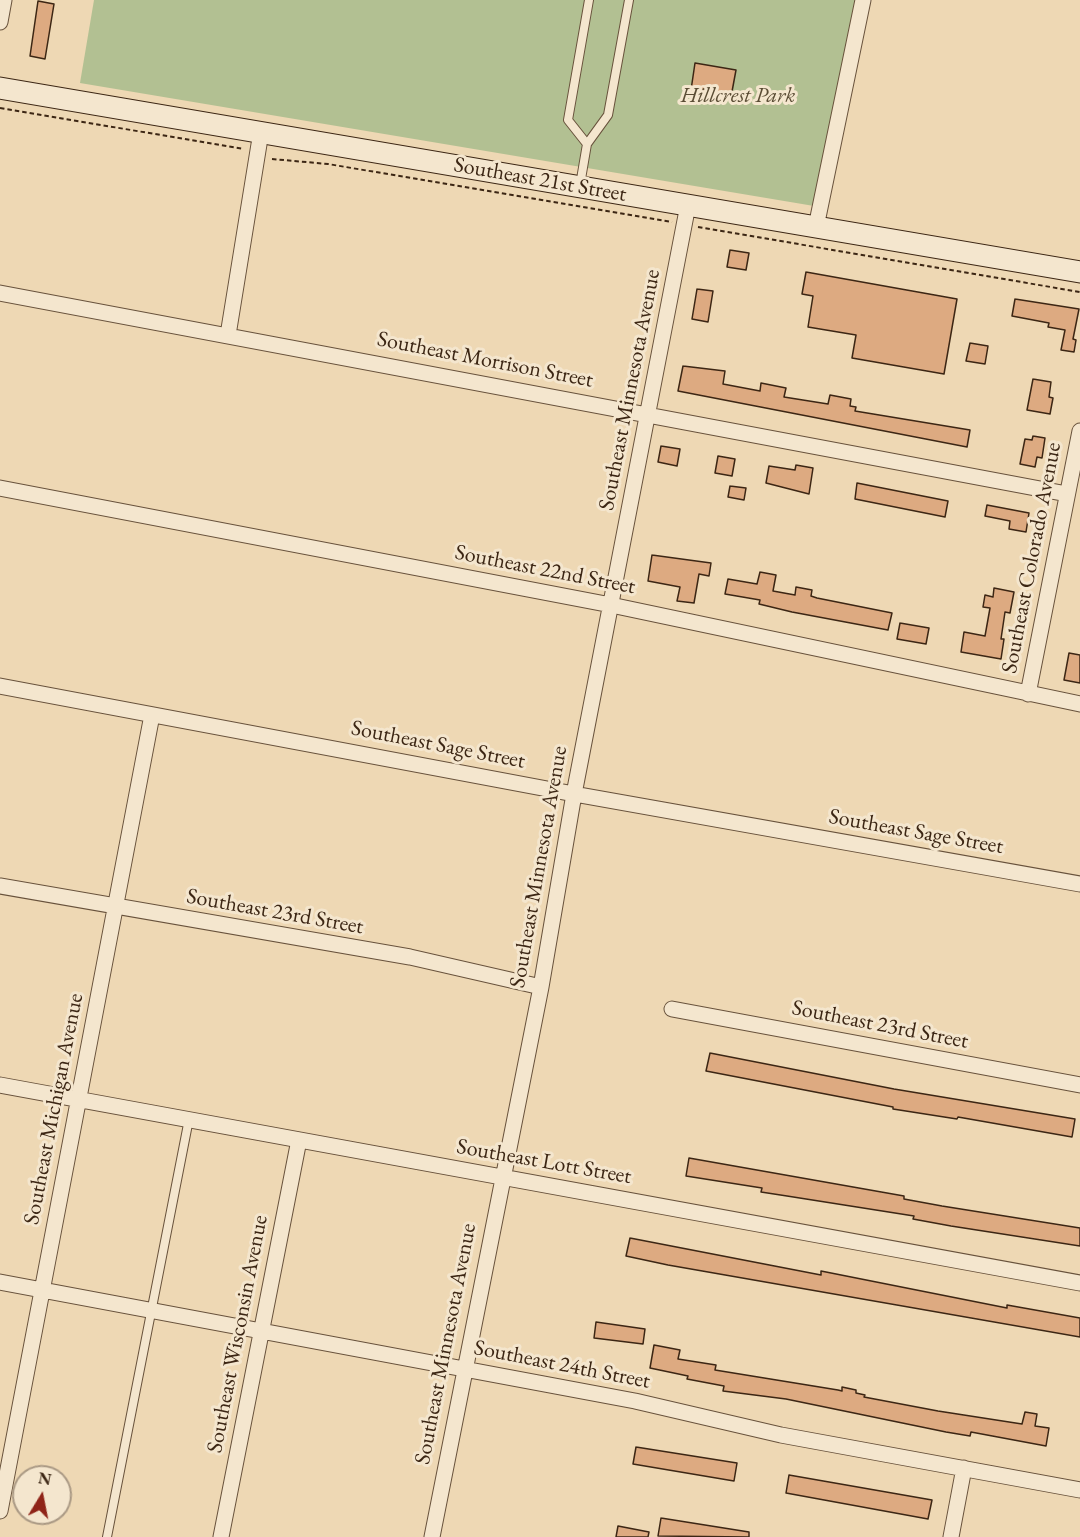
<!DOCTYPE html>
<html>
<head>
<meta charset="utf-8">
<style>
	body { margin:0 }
	#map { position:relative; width:1080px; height:1537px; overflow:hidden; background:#eed8b4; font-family:"EB Garamond",serif }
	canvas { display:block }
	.north { position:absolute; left:12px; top:1465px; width:60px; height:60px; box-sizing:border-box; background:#f4e6ce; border:2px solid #aa9984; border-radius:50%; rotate:10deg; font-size:16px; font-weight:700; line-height:24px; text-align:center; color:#3c2614 }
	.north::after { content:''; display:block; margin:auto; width:21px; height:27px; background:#8f2418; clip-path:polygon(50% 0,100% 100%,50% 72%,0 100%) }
</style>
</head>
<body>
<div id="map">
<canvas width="1080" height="1537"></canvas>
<div class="north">N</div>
</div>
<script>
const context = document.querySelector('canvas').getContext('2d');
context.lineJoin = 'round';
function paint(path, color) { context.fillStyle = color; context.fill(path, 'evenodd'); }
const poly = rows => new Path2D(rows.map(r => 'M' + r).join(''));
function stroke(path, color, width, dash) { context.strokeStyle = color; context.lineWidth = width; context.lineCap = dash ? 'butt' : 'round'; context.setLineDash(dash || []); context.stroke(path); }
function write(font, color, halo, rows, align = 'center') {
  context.font = font + ' "EB Garamond",serif'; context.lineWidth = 6; context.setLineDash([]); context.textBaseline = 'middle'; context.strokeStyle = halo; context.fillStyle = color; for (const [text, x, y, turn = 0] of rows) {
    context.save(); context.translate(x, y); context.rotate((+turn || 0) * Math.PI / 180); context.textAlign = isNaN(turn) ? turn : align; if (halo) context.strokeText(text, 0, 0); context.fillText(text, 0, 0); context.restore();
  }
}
paint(poly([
	[94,0,855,0,814,206,80,83]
]), '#b2c092');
const building = poly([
	[38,1,54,4,45,59,30,56,38,1],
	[695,63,736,70,731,97,691,90,695,63],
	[730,250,749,253,746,270,727,267,730,250],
	[806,272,957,299,944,374,852,358,856,335,808,327,813,296,802,294,806,272],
	[697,289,713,291,708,322,692,319,697,289],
	[1015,299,1079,309,1073,339,1076,340,1074,352,1061,350,1065,330,1048,327,1049,323,1012,316,1015,299],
	[970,343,988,346,985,364,966,361,970,343],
	[683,366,725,371,723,384,760,391,761,383,786,388,784,397,828,404,830,395,851,399,850,406,856,407,855,411,970,430,967,447,678,391,683,366],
	[1033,379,1051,382,1049,397,1053,398,1050,414,1027,410,1033,379],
	[1033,436,1045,438,1042,458,1037,457,1035,467,1020,464,1025,439,1032,440,1033,436],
	[661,446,680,449,677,466,658,462,661,446],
	[718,456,735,459,732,476,715,473,718,456],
	[796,465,813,468,809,494,766,483,769,466,795,470,796,465],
	[857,483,948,501,945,517,855,499,857,483],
	[730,486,746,488,744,500,728,497,730,486],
	[987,505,1029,513,1026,532,1009,529,1010,521,985,516,987,505],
	[652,555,711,563,709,576,699,574,694,603,677,601,680,587,648,581,652,555],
	[760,572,776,575,773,591,795,595,796,587,812,590,811,596,817,598,892,613,888,630,792,612,759,604,760,600,725,594,728,579,757,584,760,572],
	[994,588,1014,592,1010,613,1005,612,1001,639,1004,639,1001,659,961,652,964,632,985,636,990,608,983,607,985,595,993,597,994,588],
	[900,623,929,628,926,644,897,639,900,623],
	[1069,653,1080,655,1080,683,1064,680,1069,653],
	[710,1053,894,1089,1075,1119,1072,1137,958,1117,957,1119,893,1109,893,1107,706,1071,710,1053],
	[689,1158,904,1196,904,1199,942,1206,1080,1228,1080,1246,951,1226,913,1219,914,1216,787,1196,761,1192,762,1188,686,1176,689,1158],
	[630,1238,821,1275,821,1271,1007,1308,1007,1305,1080,1318,1080,1337,668,1265,626,1256,630,1238],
	[596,1322,645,1329,643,1344,594,1338,596,1322],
	[654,1345,680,1350,678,1359,716,1365,715,1370,838,1390,842,1391,842,1387,856,1390,856,1393,865,1395,864,1397,938,1411,1022,1424,1025,1412,1037,1414,1035,1426,1049,1428,1046,1446,971,1432,970,1436,946,1432,786,1399,723,1391,724,1386,687,1379,688,1376,650,1368,654,1345],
	[636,1447,737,1463,734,1481,633,1464,636,1447],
	[789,1475,932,1500,928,1519,786,1493,789,1475],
	[661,1518,749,1532,749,1537,658,1536,661,1518],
	[618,1526,649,1532,648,1537,616,1537,618,1526]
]);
paint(building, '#ddaa81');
stroke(building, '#3c2614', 1.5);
const lane = poly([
	[587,144,568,120,589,0],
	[580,185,587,144,608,115,629,0],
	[107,1537,189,1119]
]);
const street = poly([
	[0,22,4,0],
	[816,227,863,0],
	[0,293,1067,494],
	[228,335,261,132],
	[0,488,611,605,1080,704],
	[0,686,574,794,1080,884],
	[1028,694,1080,431],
	[0,886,410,957,541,987],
	[672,1009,1080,1085],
	[0,1085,1080,1283],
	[0,1282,635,1401,781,1435,1080,1490],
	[0,1511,152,715],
	[221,1537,299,1140],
	[432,1537,541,987,574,794,688,205],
	[951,1537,964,1468]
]);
const secondary = poly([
	[0,88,1080,272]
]);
stroke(lane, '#68523c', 10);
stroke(street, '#68523c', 17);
stroke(secondary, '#3c2614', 23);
stroke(poly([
	[0,108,244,149],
	[272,159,328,164,672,222],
	[698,227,1080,292]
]), '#3c2614', 2, [4.5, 3]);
stroke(lane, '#f4e6ce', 8);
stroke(street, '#f4e6ce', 15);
stroke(secondary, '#f4e6ce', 21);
write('italic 22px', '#5a4c34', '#f4e6ce', [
	["Hillcrest Park",738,96]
]);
write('22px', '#3c2614', '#f4e6ce', [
	["Southeast 21st Street",540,180,10],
	["Southeast Morrison Street",485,360,11],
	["Southeast Minnesota Avenue",630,390,-79],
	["Southeast Colorado Avenue",1032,558,-79],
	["Southeast 22nd Street",545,570,11],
	["Southeast Sage Street",438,745,11],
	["Southeast Sage Street",916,832,10],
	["Southeast Minnesota Avenue",539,867,-80],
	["Southeast 23rd Street",275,912,10],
	["Southeast 23rd Street",880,1025,11],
	["Southeast Michigan Avenue",54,1109,-79],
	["Southeast Lott Street",544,1162,10],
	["Southeast Wisconsin Avenue",238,1334,-79],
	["Southeast Minnesota Avenue",446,1344,-79],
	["Southeast 24th Street",562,1365,11]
]);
</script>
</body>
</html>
